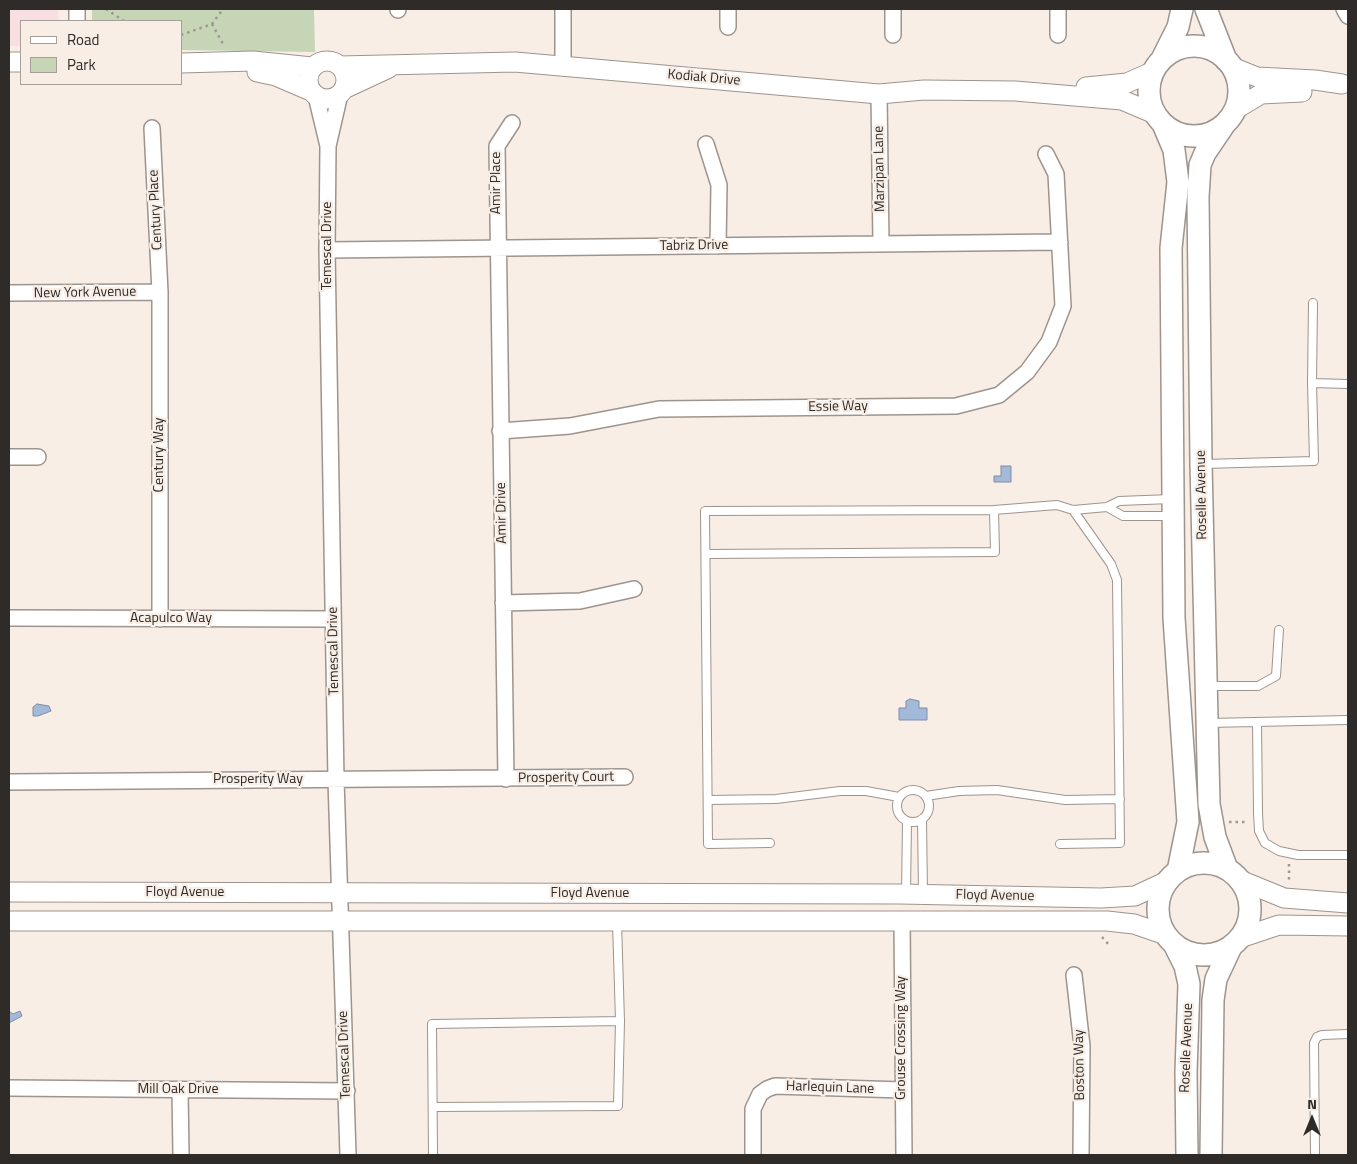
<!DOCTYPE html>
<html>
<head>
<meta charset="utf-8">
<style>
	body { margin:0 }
	#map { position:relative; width:1357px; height:1164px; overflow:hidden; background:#f8eee6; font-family:"Titillium Web",sans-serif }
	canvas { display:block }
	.frame { position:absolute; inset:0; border:10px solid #2e2b28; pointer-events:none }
	.legend { position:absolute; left:20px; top:20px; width:162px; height:65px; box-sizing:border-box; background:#f8eee6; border:1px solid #a7a09a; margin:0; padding:6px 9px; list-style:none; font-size:15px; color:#2e2b28 }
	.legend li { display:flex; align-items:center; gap:10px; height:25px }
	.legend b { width:25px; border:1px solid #a7a09a }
	.north { position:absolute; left:1287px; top:1094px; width:50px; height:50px; -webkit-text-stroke:4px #f8eee6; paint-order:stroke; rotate:0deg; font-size:14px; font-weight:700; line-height:20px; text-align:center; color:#2e2b28 }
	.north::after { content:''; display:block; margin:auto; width:18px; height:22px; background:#2e2b28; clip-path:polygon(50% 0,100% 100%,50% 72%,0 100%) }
</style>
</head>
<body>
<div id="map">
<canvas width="1357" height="1164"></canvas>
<div class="frame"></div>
<ul class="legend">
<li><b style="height:6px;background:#fff"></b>Road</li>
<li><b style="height:14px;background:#c5d5b6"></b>Park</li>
</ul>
<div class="north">N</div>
</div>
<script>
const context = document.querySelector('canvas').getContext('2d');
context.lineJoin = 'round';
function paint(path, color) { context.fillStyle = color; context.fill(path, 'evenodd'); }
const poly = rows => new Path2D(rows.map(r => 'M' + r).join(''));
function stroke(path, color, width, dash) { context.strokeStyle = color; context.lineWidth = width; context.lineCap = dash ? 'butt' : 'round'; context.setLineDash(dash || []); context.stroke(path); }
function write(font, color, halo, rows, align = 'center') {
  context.font = font + ' "Titillium Web",sans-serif'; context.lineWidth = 4.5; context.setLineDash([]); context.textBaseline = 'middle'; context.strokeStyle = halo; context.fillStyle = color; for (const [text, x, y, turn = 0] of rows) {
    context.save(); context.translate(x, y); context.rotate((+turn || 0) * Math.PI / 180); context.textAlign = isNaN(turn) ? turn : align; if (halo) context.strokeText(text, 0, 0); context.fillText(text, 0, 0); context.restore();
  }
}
paint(poly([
	[9,9,58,9,59,21,21,21,21,46,9,46]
]), '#f9dee2');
paint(poly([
	[92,9,314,9,315,52,181,50,181,21,92,21]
]), '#c5d5b6');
const water = poly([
	[1001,466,1011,466,1011,482,994,482,994,476,1001,476,1001,466],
	[910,699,919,701,919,708,927,708,927,720,899,720,899,708,906,708,906,701,910,699],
	[37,704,49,706,51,711,38,716,33,716,33,707,37,704],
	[9,1011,13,1014,20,1011,22,1016,9,1023,9,1011]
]);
paint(water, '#a3b9da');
stroke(water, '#808ea5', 1);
const service = poly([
	[1313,303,1312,383,1348,384],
	[1203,464,1314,461,1312,383],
	[1107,507,1123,516,1172,516],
	[706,554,995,552,994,510],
	[1208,686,1258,686,1276,676,1279,630],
	[1257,722,1258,813,1259,831,1265,843,1279,851,1298,855,1348,855],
	[1208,723,1348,720],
	'897 806a16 16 0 1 1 32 0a16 16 0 1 1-32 0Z',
	[926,796,959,791,997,790,1065,800,1120,799],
	[708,800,776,799,840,791,866,791,899,797],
	[922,819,923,894],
	[770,843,708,844,705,511,994,510,1057,505,1073,510,1107,507,1119,501,1171,499],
	[1060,844,1120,843,1117,580,1111,564,1073,510],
	[906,894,907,821],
	[433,1107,618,1106,620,1021],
	[433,1155,432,1024,620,1021,617,922],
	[1315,1155,1314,1043,1317,1037,1322,1035,1348,1034]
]);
const minor = poly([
	[77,9,77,21],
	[398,9,398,10],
	[563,9,563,65],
	[728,9,728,27],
	[893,9,893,35],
	[1058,9,1058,35],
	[1344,9,1348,16],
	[340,94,328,146,327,250,336,780,348,1155],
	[879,94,881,244],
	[316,96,328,146],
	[152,128,160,292,160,619],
	[706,144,719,185,718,246],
	[327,250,1060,242],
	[9,293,160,292],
	[500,431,570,426,659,409,956,406,999,395,1027,372,1049,342,1063,306,1056,174,1046,154],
	[9,457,38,457],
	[503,603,580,601,634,589],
	[9,618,333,619],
	[506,779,497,146,512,123],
	[9,782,625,777],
	[902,921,904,1155],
	[1074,975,1082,1046,1081,1155],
	[9,1088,347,1091],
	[180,1090,181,1155],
	[753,1155,753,1109,760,1094,767,1089,775,1086,902,1090]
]);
const tertiary = poly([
	'308 80a19 19 0 1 1 38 0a19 19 0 1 1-38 0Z',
	[9,62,21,62],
	[181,63,253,61,312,67],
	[340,66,515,62,879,94,924,90,1015,91,1122,100,1155,114],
	[1232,67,1257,77,1315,80,1342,84],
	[257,72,276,76,311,91],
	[1086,87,1127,83,1154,71],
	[344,89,389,68],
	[1236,109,1261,94,1302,92],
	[1240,880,1284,898,1348,903],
	[9,892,900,894,1101,898,1135,896,1167,881],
	[9,921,1107,921,1134,924,1166,935],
	[1240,938,1279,925,1348,926]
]);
const secondary = poly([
	[1206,9,1226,60],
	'1149 91a45 45 0 1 1 90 0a45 45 0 1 1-90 0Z',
	[1162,59,1178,27,1182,9],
	[1163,124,1174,150,1178,182,1171,248,1174,618,1188,822,1178,871],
	[1224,125,1205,153,1200,165,1198,197,1201,464,1209,804,1215,837,1227,869],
	'1158 909a46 46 0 1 1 92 0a46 46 0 1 1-92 0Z',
	[1174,944,1185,966,1189,984,1186,1072,1187,1155],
	[1211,1155,1213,1000,1216,979,1231,947]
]);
stroke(service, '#9d948d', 10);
stroke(minor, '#9d948d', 18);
stroke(tertiary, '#9d948d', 21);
stroke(secondary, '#9d948d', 24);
stroke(poly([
	[106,9,124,21],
	[212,24,223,44],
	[181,35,212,24,223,9],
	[1229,822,1248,822],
	[1289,864,1289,883],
	[1102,937,1110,946]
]), '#9f9892', 2.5, [2.5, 4]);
stroke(service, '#fff', 8);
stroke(minor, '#fff', 15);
stroke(tertiary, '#fff', 19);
stroke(secondary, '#fff', 21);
write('14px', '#2e2b28', '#f8eee6', [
	["Kodiak Drive",704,78,5],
	["Marzipan Lane",880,169,-91],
	["Amir Place",497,183,-90],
	["Century Place",156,210,-93],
	["Temescal Drive",328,246,-90],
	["Tabriz Drive",694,246,-1],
	["New York Avenue",85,293,-1],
	["Essie Way",838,407,-1],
	["Century Way",160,455,-90],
	["Roselle Avenue",1202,495,-91],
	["Amir Drive",502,513,-91],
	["Acapulco Way",171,619],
	["Temescal Drive",334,651,-91],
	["Prosperity Court",566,778,-1],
	["Prosperity Way",258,780],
	["Floyd Avenue",185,893],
	["Floyd Avenue",590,894],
	["Floyd Avenue",995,896,1],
	["Grouse Crossing Way",902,1038,-90],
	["Roselle Avenue",1187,1048,-88],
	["Temescal Drive",345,1055,-92],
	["Boston Way",1080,1065,-91],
	["Harlequin Lane",830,1088,2],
	["Mill Oak Drive",178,1090]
]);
</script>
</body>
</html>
